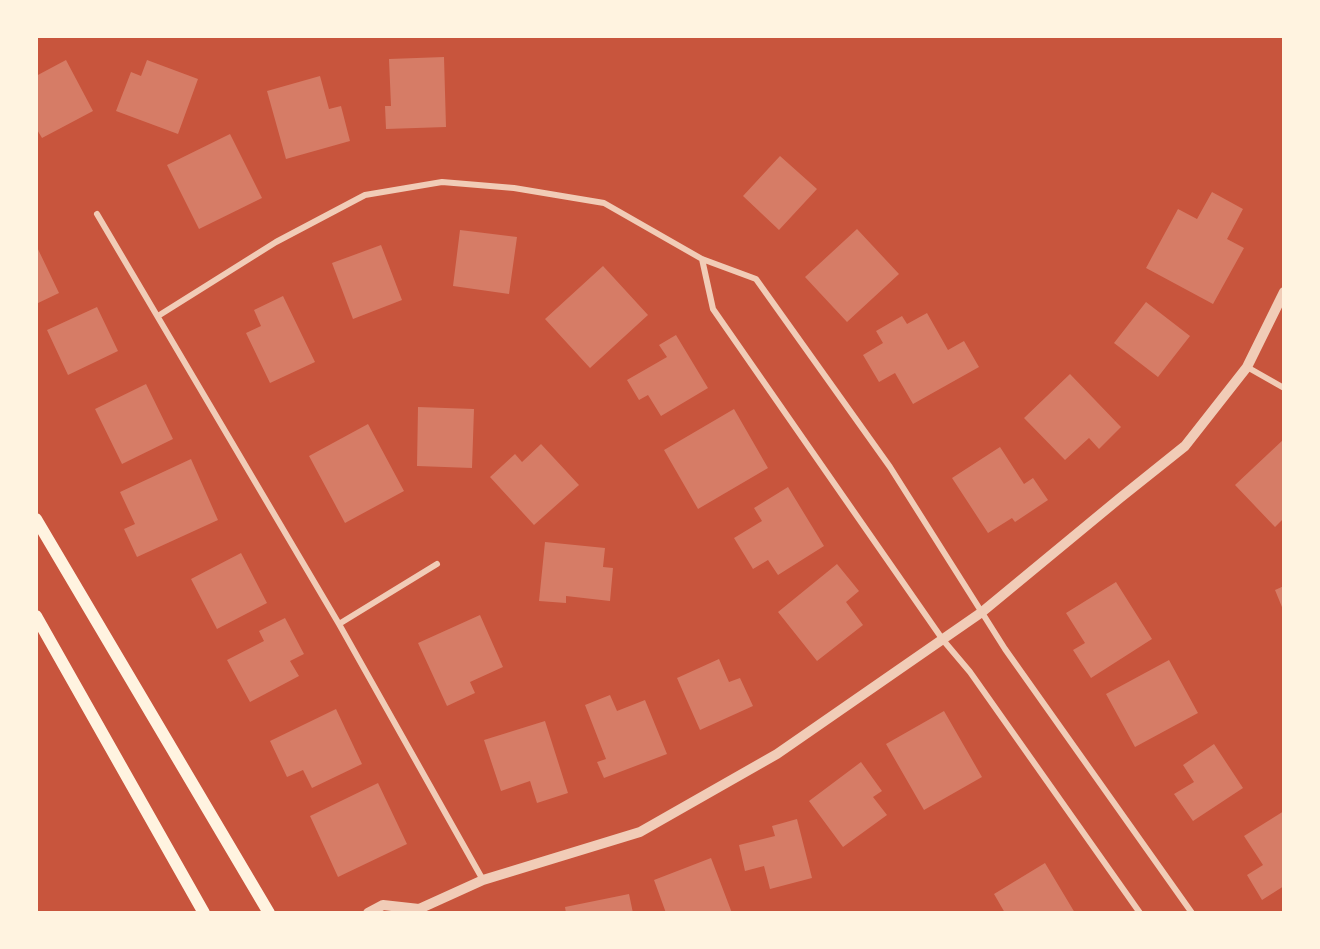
<!DOCTYPE html>
<html>
<head>
<meta charset="utf-8">
<style>
	body { margin:0 }
	#map { position:relative; width:1320px; height:949px; overflow:hidden; background:#c8553d; font-family:"DM Sans",sans-serif }
	canvas { display:block }
	.frame { position:absolute; inset:0; border:38px solid #fff3e0; pointer-events:none }
</style>
</head>
<body>
<div id="map">
<canvas width="1320" height="949"></canvas>
<div class="frame"></div>
</div>
<script>
const context = document.querySelector('canvas').getContext('2d');
context.lineJoin = 'round';
function paint(path, color) { context.fillStyle = color; context.fill(path, 'evenodd'); }
const poly = rows => new Path2D(rows.map(r => 'M' + r).join(''));
function stroke(path, color, width, dash) { context.strokeStyle = color; context.lineWidth = width; context.lineCap = dash ? 'butt' : 'round'; context.setLineDash(dash || []); context.stroke(path); }
paint(poly([
	[444,57,446,127,386,129,385,106,391,106,389,59],
	[66,60,93,111,42,138,36,128,36,76],
	[147,60,198,79,178,134,116,111,131,72,141,76],
	[320,76,329,109,341,106,350,141,286,159,267,91],
	[230,134,262,198,199,229,167,165],
	[780,156,817,189,779,230,743,196],
	[1212,192,1243,209,1227,239,1244,248,1213,304,1146,268,1178,209,1197,219],
	[857,229,899,274,847,322,805,277],
	[460,230,517,237,509,294,453,286],
	[36,245,59,293,36,304],
	[381,245,402,300,353,319,332,263],
	[603,266,648,315,590,368,545,319],
	[283,296,315,362,270,383,246,333,261,326,254,310],
	[1146,302,1190,336,1158,377,1114,343],
	[97,307,118,351,68,375,47,330],
	[927,313,948,350,964,341,979,367,913,404,895,373,879,382,863,355,883,343,876,331,902,316,907,324],
	[676,335,708,388,661,416,648,395,639,400,627,380,667,357,659,345],
	[1070,374,1121,427,1099,449,1089,438,1065,460,1024,418],
	[146,384,173,439,122,464,95,409],
	[418,407,474,409,472,468,417,466],
	[734,409,768,468,698,509,664,450],
	[368,424,404,491,345,523,309,456],
	[1284,439,1284,518,1275,527,1235,485],
	[541,444,579,485,534,525,490,477,515,454,522,462],
	[1000,447,1024,484,1033,478,1048,500,1015,522,1012,518,988,533,952,478],
	[191,459,218,520,137,557,124,529,135,524,120,492],
	[788,487,824,546,778,575,768,560,753,569,734,538,762,521,754,508],
	[545,542,605,548,603,567,613,568,610,601,566,596,566,603,539,601],
	[241,553,267,603,217,629,191,579],
	[837,564,859,591,846,602,863,625,817,661,778,612],
	[1116,582,1152,639,1091,678,1073,650,1085,643,1066,613],
	[1284,586,1284,612,1275,590],
	[480,615,503,667,470,682,475,693,447,706,418,643],
	[285,618,304,654,290,661,299,676,250,702,227,660,264,641,259,631],
	[719,659,729,682,740,678,753,706,700,730,677,678],
	[1169,660,1198,713,1135,747,1106,694],
	[610,695,617,711,645,700,667,754,604,778,597,762,606,759,585,705],
	[336,709,362,764,312,788,303,770,287,777,270,741],
	[944,711,982,777,924,810,886,744],
	[545,721,568,793,537,803,530,781,501,791,484,740],
	[1214,744,1243,788,1193,821,1174,794,1194,782,1183,765],
	[861,762,882,791,873,797,887,815,843,847,809,801],
	[378,783,407,844,338,877,310,816],
	[1284,811,1284,886,1262,900,1247,875,1263,865,1244,836],
	[797,819,812,878,770,889,764,866,745,871,739,845,775,836,772,826],
	[711,858,732,913,666,913,654,880],
	[1045,863,1075,913,1005,913,994,894],
	[629,894,633,913,566,913,565,907]
]), '#d67c66');
stroke(poly([
	[97,214,339,624,483,880],
	[702,259,713,309,943,640,970,672,1140,913],
	[158,316,276,242,365,195,442,182,514,188,604,203,702,259,756,279,890,467,1005,649,1192,913],
	[1247,367,1284,388],
	[339,624,437,564]
]), '#f1ccb7', 6);
stroke(poly([
	[368,913,383,905,419,909],
	[416,913,419,909,483,880,640,832,777,754,982,612,1120,498,1185,446,1247,367,1284,292]
]), '#f1ccb7', 10);
stroke(poly([
	[36,519,269,913],
	[36,616,204,913]
]), '#fff3e0', 12);
</script>
</body>
</html>
